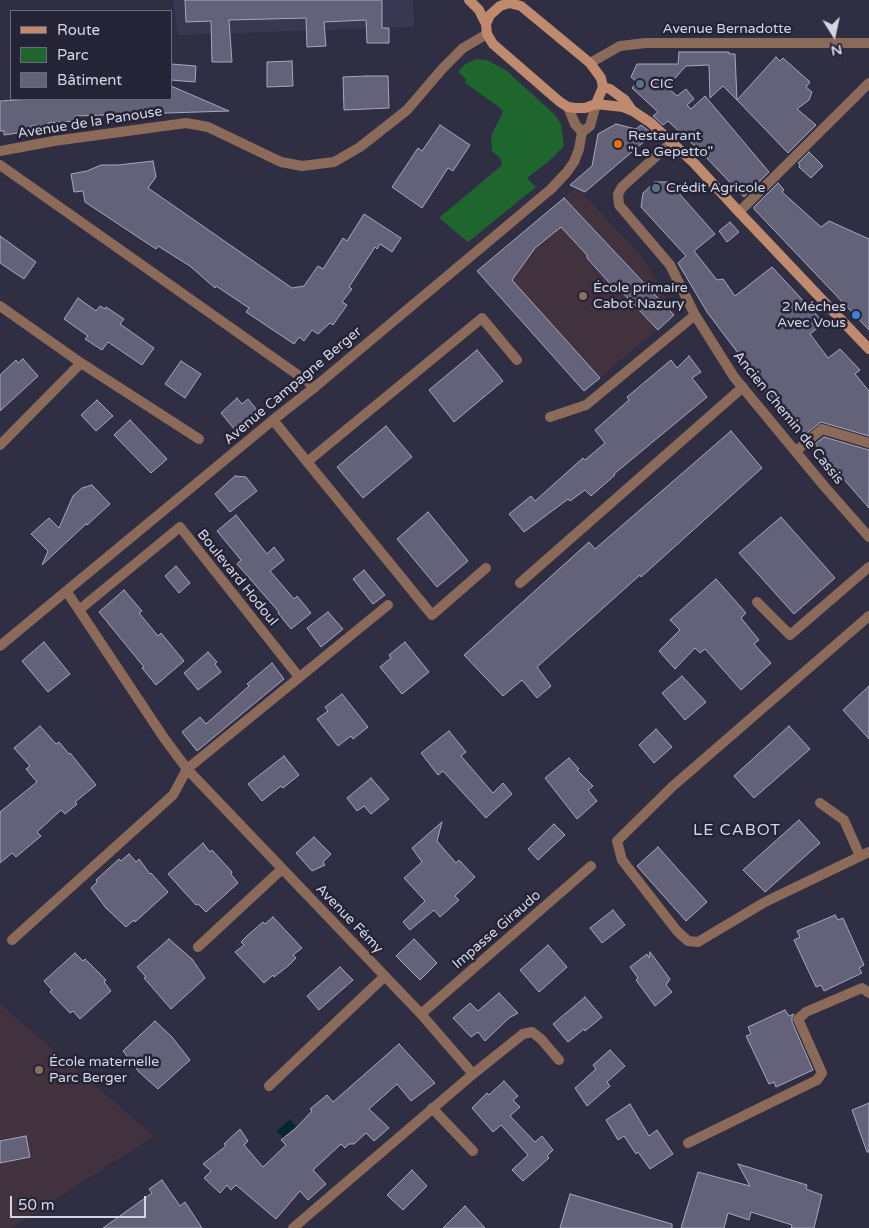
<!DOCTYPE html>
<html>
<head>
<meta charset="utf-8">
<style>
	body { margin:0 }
	#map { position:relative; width:869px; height:1228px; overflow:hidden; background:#2f2e42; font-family:"Varela Round",sans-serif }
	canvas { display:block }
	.legend { position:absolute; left:10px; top:10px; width:162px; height:90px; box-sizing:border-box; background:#252437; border:1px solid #6b6b7b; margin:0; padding:6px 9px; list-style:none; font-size:15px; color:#d5d5e2 }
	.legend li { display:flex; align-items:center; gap:10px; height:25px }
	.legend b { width:25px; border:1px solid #6b6b7b }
	.north { position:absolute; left:809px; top:10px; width:50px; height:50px; -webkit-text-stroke:4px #252437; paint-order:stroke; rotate:170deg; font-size:14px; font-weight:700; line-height:20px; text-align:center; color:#d5d5e2 }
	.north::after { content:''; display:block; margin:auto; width:18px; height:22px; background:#d5d5e2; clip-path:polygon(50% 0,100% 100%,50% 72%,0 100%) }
	.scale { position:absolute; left:10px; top:1196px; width:136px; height:22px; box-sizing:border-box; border:2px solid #d5d5e2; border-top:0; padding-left:6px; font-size:15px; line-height:18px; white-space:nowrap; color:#d5d5e2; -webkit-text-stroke:4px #252437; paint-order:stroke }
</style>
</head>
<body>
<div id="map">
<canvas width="869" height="1228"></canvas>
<ul class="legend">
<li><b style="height:6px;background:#c08a6f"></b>Route</li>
<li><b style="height:14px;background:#1f652e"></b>Parc</li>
<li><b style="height:14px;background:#646279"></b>Bâtiment</li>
</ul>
<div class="north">N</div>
<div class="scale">50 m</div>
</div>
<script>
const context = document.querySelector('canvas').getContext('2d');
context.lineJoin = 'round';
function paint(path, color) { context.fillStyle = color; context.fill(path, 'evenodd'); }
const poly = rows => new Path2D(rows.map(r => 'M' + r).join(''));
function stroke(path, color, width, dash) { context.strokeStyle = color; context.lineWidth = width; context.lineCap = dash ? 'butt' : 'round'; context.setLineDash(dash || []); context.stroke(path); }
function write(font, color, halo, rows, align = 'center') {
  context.font = font + ' "Varela Round",sans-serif'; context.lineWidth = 5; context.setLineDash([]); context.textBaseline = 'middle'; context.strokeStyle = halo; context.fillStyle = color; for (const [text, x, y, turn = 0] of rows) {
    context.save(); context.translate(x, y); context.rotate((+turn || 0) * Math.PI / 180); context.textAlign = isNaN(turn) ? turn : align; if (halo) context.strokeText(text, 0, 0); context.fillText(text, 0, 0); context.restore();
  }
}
paint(poly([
	[173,0,413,0,414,27,178,35]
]), '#393751');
paint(poly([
	[576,188,584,192,583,194,641,255,676,314,584,391,477,271],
	[0,1004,154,1136,11,1228,0,1228]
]), '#42323e');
paint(poly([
	[476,59,487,60,507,71,555,115,561,124,564,146,548,162,527,178,536,187,468,242,439,218,502,165,501,159,492,151,491,136,503,112,499,107,465,83,466,79,458,72,465,64]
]), '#1f652e');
paint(poly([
	[290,1119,298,1129,285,1140,277,1131]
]), '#022632');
const building = poly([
	[185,0,382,0,382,28,389,28,389,43,367,43,366,20,324,22,326,46,307,47,306,18,229,20,232,62,212,62,211,21,186,22,185,0],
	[679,52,729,52,729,54,735,54,737,100,723,86,710,98,709,65,686,66,667,87,677,96,686,89,694,99,687,105,691,109,705,96,769,172,744,197,700,151,668,121,663,125,653,116,658,112,632,88,637,82,631,77,637,64,678,64,679,52],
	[776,57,780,61,783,58,810,82,806,87,812,92,809,100,797,109,816,125,788,153,737,100,776,57],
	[292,61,293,86,267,87,267,62,292,61],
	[171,64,196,66,195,82,171,80,171,64],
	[367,76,388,76,389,108,344,110,343,77,367,76],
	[171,86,229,111,75,116,75,121,48,123,48,125,31,126,31,131,4,135,4,131,0,131,0,101,30,99,171,99,171,86],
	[616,124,636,129,641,125,653,134,585,192,570,185,592,166,598,134,616,124],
	[440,125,470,145,453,171,448,168,422,208,392,187,418,148,422,151,440,125],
	[809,152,823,166,811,178,799,167,800,165,798,163,809,152],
	[153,161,156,177,148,188,292,288,304,286,318,266,323,269,343,238,347,241,364,214,401,238,392,252,380,244,377,249,375,247,349,287,352,289,342,302,347,305,333,325,330,323,318,334,312,330,304,341,299,337,294,344,246,312,249,308,216,286,215,288,190,266,158,246,156,249,85,202,83,191,74,192,71,174,87,171,101,165,118,165,153,161],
	[655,182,669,182,715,234,694,251,717,280,723,279,735,296,772,267,824,323,810,334,828,358,840,349,860,370,855,374,869,391,869,436,821,422,806,434,739,363,741,357,707,312,678,263,686,256,641,207,643,193,655,182],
	[778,183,784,190,782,192,821,227,829,221,869,239,869,330,754,209,754,207,778,183],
	[564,198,674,315,658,330,618,288,614,288,587,258,587,255,561,227,535,248,512,280,600,378,584,391,477,271,564,198],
	[730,222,739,232,727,242,719,231,730,222],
	[0,236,36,262,24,279,0,263,0,236],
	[78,298,96,311,100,306,105,309,106,307,124,319,120,324,154,348,142,365,108,342,102,350,85,339,88,336,64,319,78,298],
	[477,350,503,381,454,422,429,390,477,350],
	[689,356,701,372,692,378,707,397,614,474,615,475,591,496,585,490,570,501,568,499,524,532,509,514,531,496,535,501,583,458,585,460,605,443,595,430,629,400,627,397,671,360,677,368,689,356],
	[23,359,38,376,0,411,0,375,16,360,18,363,23,359],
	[181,361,201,374,185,398,165,384,181,361],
	[237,398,242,404,248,399,257,410,235,430,221,413,237,398],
	[97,400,113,416,96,431,81,415,97,400],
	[130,420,167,459,151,473,114,435,130,420],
	[386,426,412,457,363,498,337,467,386,426],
	[731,431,762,468,641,577,640,575,537,667,551,686,537,698,522,680,503,696,464,655,589,542,595,549,731,431],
	[824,437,869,450,869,508,840,475,815,444,824,437],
	[235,476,246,477,257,491,230,512,215,494,235,476],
	[92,485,110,504,87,525,86,524,42,565,48,551,31,534,49,518,59,528,73,496,82,488,92,485],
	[428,512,468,561,437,587,397,539,428,512],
	[236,515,267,554,274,547,284,560,270,571,294,599,297,596,311,613,291,629,278,613,279,612,237,564,241,560,217,531,236,515],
	[781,517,835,578,794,614,739,553,781,517],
	[176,566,190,583,179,593,165,576,176,566],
	[364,570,385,595,373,604,353,579,364,570],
	[716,579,746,613,741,618,759,640,754,644,771,663,741,690,705,649,700,653,695,648,675,669,659,651,680,630,670,620,716,579],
	[124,590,142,611,139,613,158,636,161,633,184,661,156,685,142,668,144,667,99,612,124,590],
	[328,612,343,629,321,647,307,628,328,612],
	[44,642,70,674,48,692,22,661,44,642],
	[405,642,429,672,402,694,380,667,391,658,389,655,405,642],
	[208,652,217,662,215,664,221,672,198,690,184,673,208,652],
	[272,663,284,679,197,751,182,732,200,717,206,724,249,686,247,684,272,663],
	[682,676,706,702,685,720,662,693,682,676],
	[869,686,869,739,843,710,869,686],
	[342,694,368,727,353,739,351,736,338,746,317,719,328,711,325,707,342,694],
	[40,726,56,744,59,742,69,754,70,753,96,785,75,802,77,804,65,814,61,810,37,832,41,836,16,857,12,853,0,863,0,812,37,782,26,769,30,766,14,748,40,726],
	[789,726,810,749,754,798,734,776,789,726],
	[656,729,672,747,654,763,639,745,656,729],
	[449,731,466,752,461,756,493,793,503,783,512,794,486,818,443,771,438,775,421,753,449,731],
	[284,756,299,775,283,788,281,786,262,801,248,784,284,756],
	[569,758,579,769,577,770,593,786,588,790,597,801,577,819,545,778,569,758],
	[371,778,389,799,371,814,364,806,357,811,347,798,371,778],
	[799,820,820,843,765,892,743,870,799,820],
	[442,822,437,841,456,863,459,860,475,877,455,896,459,900,440,917,434,910,410,930,403,922,425,901,404,878,422,862,412,848,442,822],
	[554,824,565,835,538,860,528,849,554,824],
	[314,837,331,854,323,862,325,865,312,871,296,853,314,837],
	[203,843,210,852,212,850,232,872,231,874,238,883,206,912,198,904,196,905,168,874,203,843],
	[658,847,707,902,686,921,637,866,658,847],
	[129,854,136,862,139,859,150,874,151,873,168,892,135,922,134,920,126,927,106,908,91,888,97,882,96,880,119,859,121,861,129,854],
	[613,910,625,925,602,943,590,928,613,910],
	[835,915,838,920,843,918,864,965,859,968,862,973,824,991,821,985,816,987,794,940,800,937,797,931,835,915],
	[273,917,302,948,293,955,296,958,288,966,274,977,273,975,264,983,235,952,244,945,241,942,248,935,263,922,265,924,273,917],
	[169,939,192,959,205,978,171,1009,144,978,146,977,137,967,169,939],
	[414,939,437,963,420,980,396,956,414,939],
	[548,945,567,967,539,992,520,970,548,945],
	[650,952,670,979,666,985,672,992,655,1006,636,980,638,978,630,967,647,954,649,958,650,952],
	[75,953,83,961,85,959,106,980,104,982,111,991,80,1019,73,1011,70,1013,50,992,52,990,44,981,75,953],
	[340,967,353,980,319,1010,307,996,340,967],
	[499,993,518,1013,509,1018,485,1041,478,1032,471,1037,453,1018,470,1003,478,1011,499,993],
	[585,997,602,1017,585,1031,584,1029,568,1042,553,1024,585,997],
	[785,1010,789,1016,794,1014,792,1017,792,1022,813,1070,776,1087,774,1082,769,1084,746,1036,751,1034,748,1027,785,1010],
	[155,1021,172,1037,190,1060,158,1089,139,1072,123,1051,155,1021],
	[399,1044,435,1083,411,1101,397,1084,369,1109,389,1128,374,1141,366,1133,354,1144,349,1144,345,1148,341,1144,313,1170,326,1184,308,1200,300,1191,276,1219,236,1185,231,1190,227,1185,220,1193,204,1178,211,1171,203,1164,226,1146,224,1144,240,1129,248,1141,244,1145,263,1167,286,1145,281,1140,297,1127,312,1111,310,1109,327,1095,333,1102,399,1044],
	[610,1050,625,1066,607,1082,610,1086,587,1106,575,1088,596,1069,593,1065,610,1050],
	[504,1081,518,1096,513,1100,520,1107,510,1116,535,1142,542,1136,553,1150,547,1156,549,1158,523,1181,512,1170,528,1155,501,1125,493,1132,472,1108,487,1093,489,1095,504,1081],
	[869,1103,869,1152,867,1152,852,1110,869,1103],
	[630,1104,649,1136,657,1130,673,1154,650,1169,638,1152,636,1154,624,1136,618,1140,606,1120,630,1104],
	[26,1136,30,1157,0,1163,0,1141,26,1136],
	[738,1164,807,1185,806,1189,822,1195,814,1228,791,1228,792,1225,751,1212,749,1220,728,1213,724,1228,681,1228,698,1172,750,1186,738,1164],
	[412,1170,427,1186,403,1210,387,1195,412,1170],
	[162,1180,180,1206,185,1202,202,1228,103,1228,152,1193,149,1189,162,1180],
	[570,1194,672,1224,672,1228,560,1228,570,1194],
	[465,1206,485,1228,443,1228,465,1206]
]);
paint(building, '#646279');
stroke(building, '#a9a6c0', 1);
stroke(poly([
	[0,165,315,387],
	[869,616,673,786,617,841,622,860,677,931,688,941,698,942,765,902,869,852],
	[820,803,844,820,860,856],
	[473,1074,523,1034,532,1032,541,1039,559,1060],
	[432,1108,473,1151],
	[688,1143,817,1080,822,1073,798,1019,806,1012,862,988,869,993]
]), '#8c6a59', 10);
stroke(poly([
	[590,63,620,46,646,43,869,43],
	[568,107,575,124,582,132],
	[672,142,622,187,618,194,619,205,670,265,695,315,734,377,824,486,869,537],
	[0,151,54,141,186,123,208,127,281,162,302,166,334,162,360,147,407,110,443,68,463,48,487,34],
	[739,212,869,83],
	[0,306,81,363,199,439],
	[550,417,586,405,695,315],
	[273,420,432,615,486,568],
	[0,445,81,363],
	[796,451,822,429,869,443],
	[307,462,482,318,517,360],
	[520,583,743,387],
	[67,592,164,738,187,769,421,1014,473,1074,293,1228],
	[757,602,790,635,869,567],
	[79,610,180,527,299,677],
	[0,646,273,420,315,387,551,189,567,172,574,162,579,149,582,132,590,126,596,104],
	[12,940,173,795,187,769,388,605],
	[198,947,282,869],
	[421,1014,591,866],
	[269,1086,385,976]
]), '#8c6a59', 10);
stroke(poly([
	[469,0,479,10,486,24],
	[603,87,610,89,625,100,632,110],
	[596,104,603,87,601,78,590,63,521,6,509,3,500,6,490,15,486,24,487,34,493,44,560,102,568,107,575,108,585,108,596,104,623,107,633,111,651,123,694,163,739,212,869,349]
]), '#c08a6f', 10);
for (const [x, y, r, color] of [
	[640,84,5,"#5c6f8a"],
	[618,144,5,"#e8710a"],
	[656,188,5,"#5c6f8a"],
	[583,296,5,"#8d6e63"],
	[856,315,5,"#3f7fe0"],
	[39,1070,5,"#8d6e63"]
]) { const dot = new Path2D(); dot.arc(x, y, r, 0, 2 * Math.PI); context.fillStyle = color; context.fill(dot); stroke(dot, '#252437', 2); }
write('14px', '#d5d5e2', '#252437', [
	["Avenue Bernadotte",727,29],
	["Avenue de la Panouse",90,123,-9],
	["Avenue Campagne Berger",293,386,-40],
	["Ancien Chemin de Cassis",788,418,51],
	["Boulevard Hodoul",237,578,51],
	["Avenue Fémy",349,919,46],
	["Impasse Giraudo",497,930,-41]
]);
write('14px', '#d5d5e2', '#252437', [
	["CIC",650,84],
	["Restaurant",628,136],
	["\"Le Gepetto\"",628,152],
	["Crédit Agricole",666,188],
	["École primaire",593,288],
	["Cabot Nazury",593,304],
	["2 Méches",846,307,"right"],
	["Avec Vous",846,323,"right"],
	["École maternelle",49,1062],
	["Parc Berger",49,1078]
], 'left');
context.letterSpacing = '1px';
write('16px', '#d5d5e2', '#252437', [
	["LE CABOT",737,831]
]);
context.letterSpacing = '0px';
</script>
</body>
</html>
